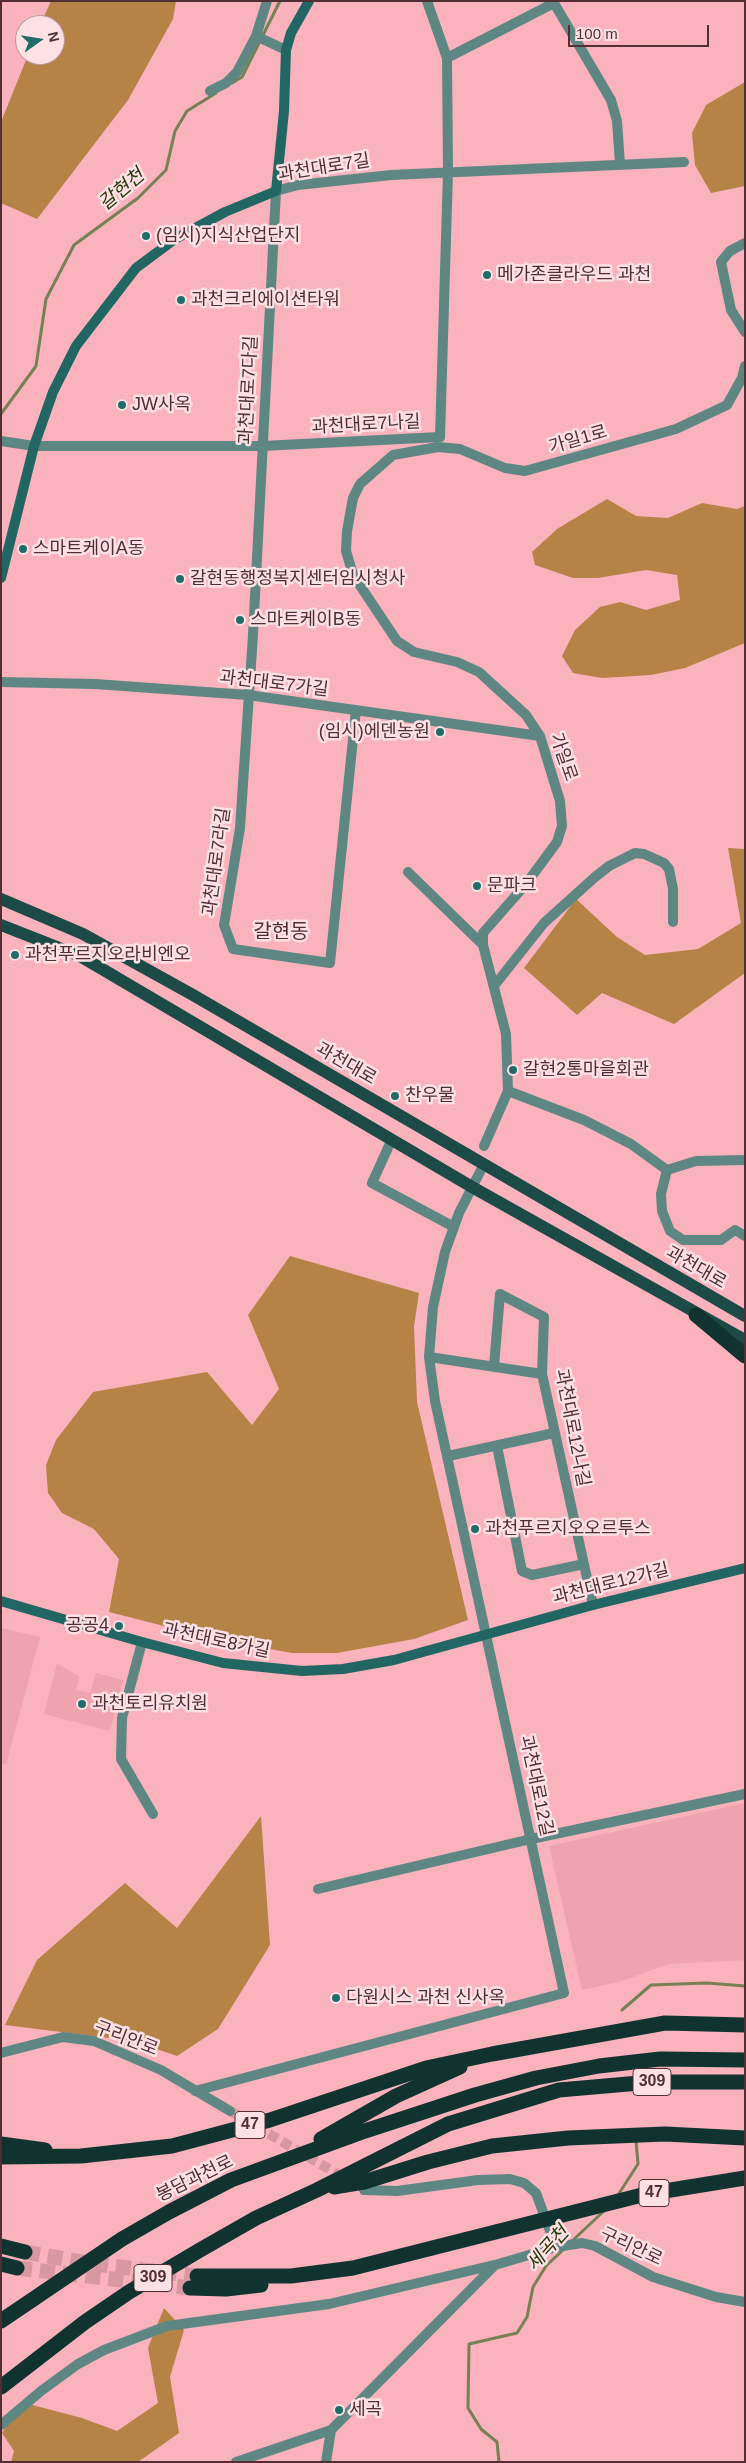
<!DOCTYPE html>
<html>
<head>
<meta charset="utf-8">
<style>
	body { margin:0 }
	#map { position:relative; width:746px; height:2463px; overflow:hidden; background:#fab2bd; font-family:Helvetica,sans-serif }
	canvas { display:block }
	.frame { position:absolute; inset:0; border:2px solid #512e34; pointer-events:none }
	.north { position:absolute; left:15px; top:15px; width:50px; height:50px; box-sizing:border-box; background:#fee1e5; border:1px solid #b9999e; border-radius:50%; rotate:77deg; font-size:14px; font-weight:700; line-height:20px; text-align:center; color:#512e34 }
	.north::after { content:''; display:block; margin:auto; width:18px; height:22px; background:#216c68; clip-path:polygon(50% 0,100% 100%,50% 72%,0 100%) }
	.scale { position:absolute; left:568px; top:25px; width:141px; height:22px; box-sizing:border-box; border:2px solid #512e34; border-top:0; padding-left:6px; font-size:15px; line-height:18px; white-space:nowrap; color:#512e34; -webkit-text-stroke:4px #fee1e5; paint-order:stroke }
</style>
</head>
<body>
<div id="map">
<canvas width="746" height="2463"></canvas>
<div class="frame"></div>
<div class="north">N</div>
<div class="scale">100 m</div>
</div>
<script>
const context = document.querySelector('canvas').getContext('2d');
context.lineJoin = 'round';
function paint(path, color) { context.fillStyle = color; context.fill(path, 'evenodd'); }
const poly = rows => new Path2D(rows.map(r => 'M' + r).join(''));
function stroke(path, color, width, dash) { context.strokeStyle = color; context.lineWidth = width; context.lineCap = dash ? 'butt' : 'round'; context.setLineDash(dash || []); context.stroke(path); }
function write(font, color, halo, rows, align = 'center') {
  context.font = font + ' Helvetica,"Noto Sans KR",sans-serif'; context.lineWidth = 5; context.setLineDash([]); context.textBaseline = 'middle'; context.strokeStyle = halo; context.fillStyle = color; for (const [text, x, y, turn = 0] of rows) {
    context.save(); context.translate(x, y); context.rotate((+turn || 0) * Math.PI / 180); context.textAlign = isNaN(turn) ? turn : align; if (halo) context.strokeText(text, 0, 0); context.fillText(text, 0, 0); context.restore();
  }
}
paint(poly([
	[1,1628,40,1637,6,1765,1,1763],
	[57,1664,79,1676,76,1690,90,1693,96,1673,123,1680,110,1731,44,1714],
	[745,1803,745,1960,669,1964,622,1981,582,1990,549,1846]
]), '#eea3af');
paint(poly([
	[51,1,176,1,173,19,128,100,37,219,1,203,1,122,28,55,55,55,55,25,40,25],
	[745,82,745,186,711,193,695,165,692,133,706,105],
	[607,499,636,516,668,518,702,503,737,509,745,506,745,643,685,668,651,675,602,678,573,673,562,656,575,630,600,607,620,602,646,610,680,600,677,575,646,570,598,578,573,578,535,565,532,552,557,529],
	[728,848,745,849,745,973,674,1024,602,993,577,1015,524,968,576,899,617,937,645,955,698,949,741,923],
	[290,1256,419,1293,414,1326,417,1402,468,1620,414,1639,337,1653,292,1653,219,1640,109,1612,119,1559,94,1529,62,1513,48,1493,46,1465,56,1440,93,1392,207,1372,252,1425,279,1389,248,1315],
	[261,1816,270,1945,218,2029,177,2056,133,2041,5,2025,37,1960,125,1883,177,1928],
	[164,2308,184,2330,170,2377,179,2433,138,2462,11,2462,14,2451,2,2433,21,2402,82,2418,117,2431,158,2403,148,2348]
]), '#b68346');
stroke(poly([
	[232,83,242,77,280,1],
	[1,414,36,366,46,299,74,245,138,198,166,170,175,131,187,111,216,93],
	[622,2010,651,1985,707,1983,745,1986],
	[618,2195,638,2164,636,2141],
	[572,2241,604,2211],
	[499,2462,497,2442,481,2429,468,2408,469,2344,517,2333,527,2317,533,2287,546,2266,564,2249]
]), '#758153', 3);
stroke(poly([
	[230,2111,346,2179]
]), '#d898a2', 10, [10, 5]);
stroke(poly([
	[25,2252,94,2264,197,2276],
	[17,2268,190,2288]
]), '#d898a2', 15, [15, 8]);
stroke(poly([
	[256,36,286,50],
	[447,58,554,3,611,100,617,121,620,164],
	[210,91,226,83,237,72,256,36,267,1],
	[745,243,730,251,721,262,731,310,745,332],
	[1,441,34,446,262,446,440,437,448,172,447,58,427,1],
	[1,682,95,684,248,695,540,736],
	[356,710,330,963,233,949,224,925,240,828,253,635,276,191,298,185,391,175,684,162],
	[408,872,483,945],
	[494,986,544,923,595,877,609,866,635,853,644,854,664,863,669,869,673,889,673,922],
	[508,1091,584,1120,631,1144,667,1170,661,1194,662,1211,670,1231,683,1240,721,1240,735,1230,745,1236],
	[392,1139,372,1183,454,1227],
	[484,1146,508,1091,506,1034,483,945,483,933,526,884,557,842,562,826,560,801,540,736,526,715,479,672,457,662,414,652,397,641,353,575,346,551,347,531,353,498,360,484,393,455,438,447,460,449,505,468,525,471,676,429,727,405,742,378,745,366],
	[667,1170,696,1161,745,1160],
	[429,1357,542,1374],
	[494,1366,500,1294,544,1317,542,1374,593,1605],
	[497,1446,522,1571,532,1575,584,1564],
	[448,1456,554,1433],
	[142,1642,122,1718,121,1759,153,1814],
	[318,1889,531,1839,745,1794],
	[1,2053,63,2037,94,2041,161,2070,230,2111],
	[195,2091,564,1993,435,1401,429,1357,433,1307,445,1252,459,1213,484,1164],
	[364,2190,397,2191,478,2180,510,2179,524,2183,536,2193,556,2247],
	[1,2425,41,2391,78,2364,104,2350,167,2326,329,2304,494,2265],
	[236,2462,331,2430,495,2265,556,2247,582,2243,595,2246,653,2277,716,2297,745,2302],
	[326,2462,331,2430]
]), '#5e8783', 10);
stroke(poly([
	[1,578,34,446,53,392,76,346,136,268,175,239,225,212,276,191,284,111,286,50,291,33,309,1],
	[1,1601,142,1642,223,1663,302,1671,343,1669,394,1660,593,1605,745,1568]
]), '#216662', 10);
stroke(poly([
	[1,899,83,934,193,995,745,1316],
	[1,925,80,956,472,1187,745,1340]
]), '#1b4a47', 12);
stroke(poly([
	[696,1315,745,1356],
	[321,2139,396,2096,460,2067],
	[1,2144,45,2150],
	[1,2157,81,2156,172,2146,270,2120,426,2068,492,2054,665,2023,745,2025],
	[334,2187,364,2182,428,2162,492,2146,568,2138,665,2134,745,2138],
	[1,2246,25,2252],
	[1,2264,17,2268],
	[197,2276,291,2276,353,2268,646,2194,745,2178],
	[190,2288,226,2289,261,2285],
	[1,2321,122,2239,169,2212,231,2180,365,2131,475,2095,536,2078,599,2066,660,2059,745,2060],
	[1,2387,85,2322,129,2292,200,2250,256,2218,317,2190,448,2124,559,2090,651,2082,745,2082]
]), '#103330', 15);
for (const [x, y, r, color] of [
	[146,236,5,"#216c68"],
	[487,275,5,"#216c68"],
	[181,300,5,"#216c68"],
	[122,405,5,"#216c68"],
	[23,549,5,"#216c68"],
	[180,579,5,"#216c68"],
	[240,620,5,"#216c68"],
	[440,732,5,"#216c68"],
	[477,886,5,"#216c68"],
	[15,955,5,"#216c68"],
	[513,1070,5,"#216c68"],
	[395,1096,5,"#216c68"],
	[475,1529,5,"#216c68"],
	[119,1626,5,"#216c68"],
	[82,1704,5,"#216c68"],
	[336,1998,5,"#216c68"],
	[339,2410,5,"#216c68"]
]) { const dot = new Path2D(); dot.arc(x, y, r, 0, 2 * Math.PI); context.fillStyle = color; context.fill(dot); stroke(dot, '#fee1e5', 2); }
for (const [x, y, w] of [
	[652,2082,38],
	[250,2125,30],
	[654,2193,30],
	[153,2278,38]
]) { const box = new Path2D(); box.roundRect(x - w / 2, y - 13.5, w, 27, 4); context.fillStyle = '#fee1e5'; context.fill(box); stroke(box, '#512e34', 1); }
write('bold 16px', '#512e34', null, [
	["309",652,2082],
	["47",250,2125],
	["47",654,2193],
	["309",153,2278]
]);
write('18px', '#512e34', '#fee1e5', [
	["과천대로7길",324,168,-9],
	["과천대로7다길",249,390,-87],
	["과천대로7나길",366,425,-3],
	["가일1로",578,440,-16],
	["과천대로7가길",274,684,7],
	["가일로",563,757,71],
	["과천대로7라길",217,862,-82],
	["과천대로",346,1064,30],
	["과천대로",696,1268,30],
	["과천대로12나길",572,1428,79],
	["과천대로12가길",611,1584,-14],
	["과천대로8가길",216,1641,12],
	["과천대로12길",536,1786,78],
	["구리안로",126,2039,21],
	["봉담과천로",195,2179,-26],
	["구리안로",631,2247,25]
]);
write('18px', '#512e34', '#fee1e5', [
	["(임시)지식산업단지",156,236],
	["메가존클라우드 과천",497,275],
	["과천크리에이션타워",191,300],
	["JW사옥",132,405],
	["스마트케이A동",33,549],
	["갈현동행정복지센터임시청사",190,579],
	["스마트케이B동",250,620],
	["(임시)에덴농원",430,732,"right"],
	["문파크",487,886],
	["과천푸르지오라비엔오",25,955],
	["갈현2통마을회관",523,1070],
	["찬우물",405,1096],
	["과천푸르지오오르투스",485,1529],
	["공공4",109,1626,"right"],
	["과천토리유치원",92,1704],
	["다원시스 과천 신사옥",346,1998],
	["세곡",349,2410]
], 'left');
write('italic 19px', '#253906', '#fee1e5', [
	["갈현천",122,190,-40],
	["세곡천",548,2249,-48]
]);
write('20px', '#512e34', '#fee1e5', [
	["갈현동",281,932]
]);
</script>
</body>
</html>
